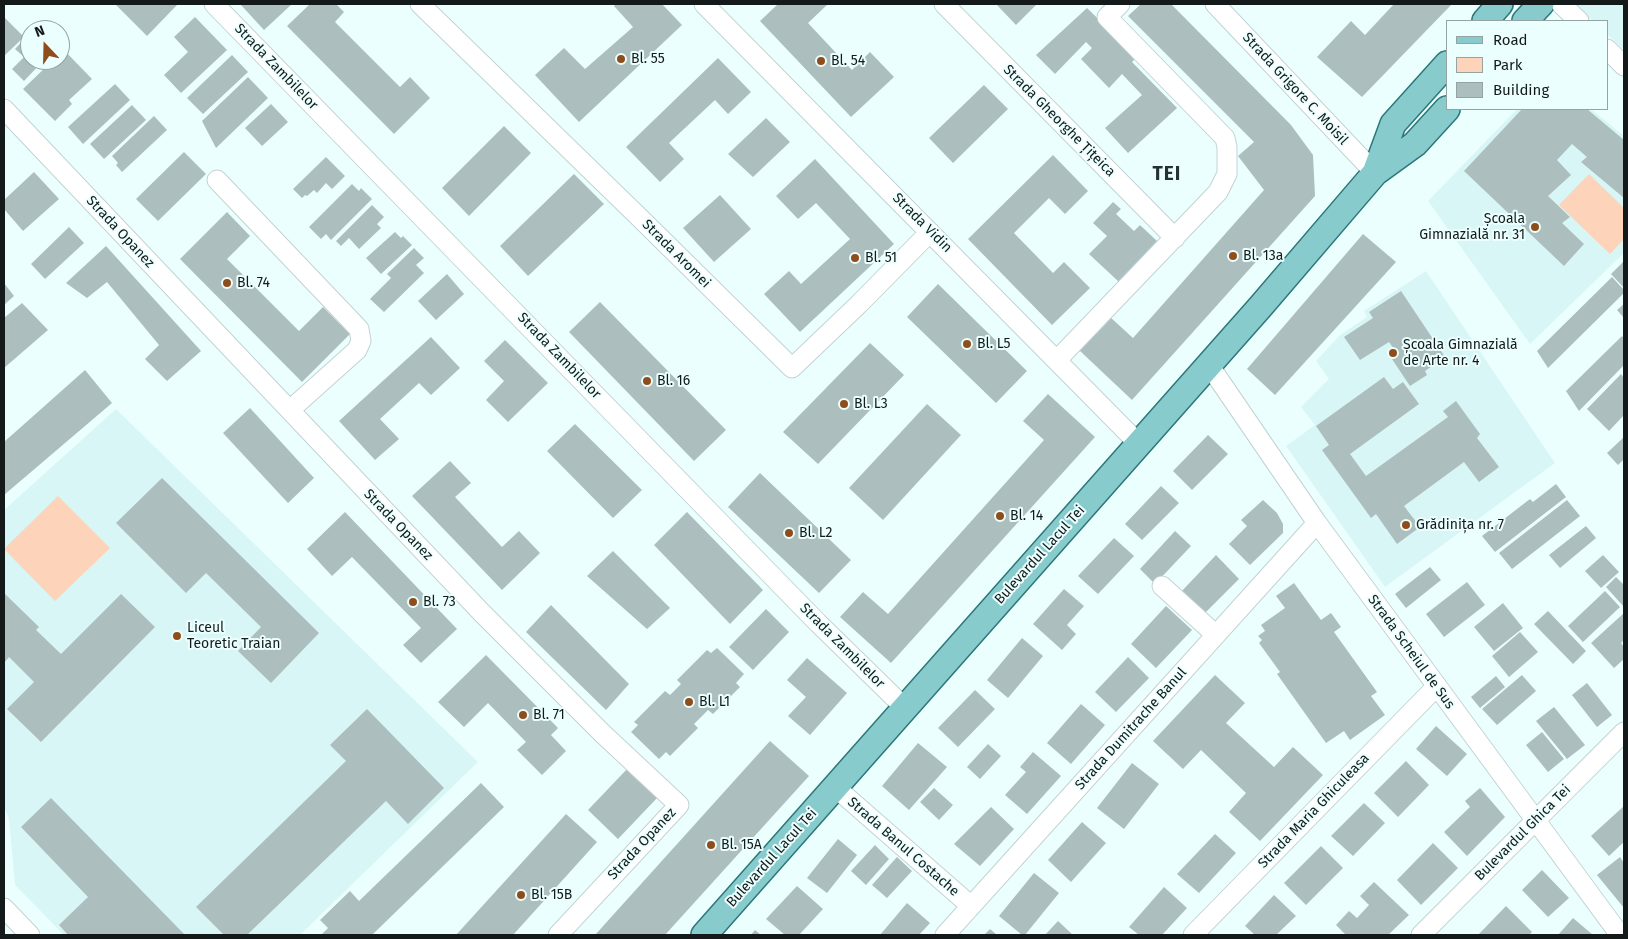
<!DOCTYPE html>
<html>
<head>
<meta charset="utf-8">
<style>
	body { margin:0 }
	#map { position:relative; width:1628px; height:939px; overflow:hidden; background:#ecffff; font-family:"Fira Sans",sans-serif }
	canvas { display:block }
	.frame { position:absolute; inset:0; border:5px solid #141a1a; pointer-events:none }
	.legend { position:absolute; left:1446px; top:20px; width:162px; height:90px; box-sizing:border-box; background:#ecffff; border:1px solid #96a3a3; margin:0; padding:6px 9px; list-style:none; font-size:15px; color:#141a1a }
	.legend li { display:flex; align-items:center; gap:10px; height:25px }
	.legend b { width:25px; border:1px solid #96a3a3 }
	.north { position:absolute; left:20px; top:20px; width:50px; height:50px; box-sizing:border-box; background:#ecffff; border:1px solid #96a3a3; border-radius:50%; rotate:339deg; font-size:14px; font-weight:700; line-height:20px; text-align:center; color:#141a1a }
	.north::after { content:''; display:block; margin:auto; width:18px; height:22px; background:#8f4d1b; clip-path:polygon(50% 0,100% 100%,50% 72%,0 100%) }
</style>
</head>
<body>
<div id="map">
<canvas width="1628" height="939"></canvas>
<div class="frame"></div>
<ul class="legend">
<li><b style="height:6px;background:#88cbcd"></b>Road</li>
<li><b style="height:14px;background:#fdd3b9"></b>Park</li>
<li><b style="height:14px;background:#acbebe"></b>Building</li>
</ul>
<div class="north">N</div>
</div>
<script>
const context = document.querySelector('canvas').getContext('2d');
context.lineJoin = 'round';
function paint(path, color) { context.fillStyle = color; context.fill(path, 'evenodd'); }
const poly = rows => new Path2D(rows.map(r => 'M' + r).join(''));
function stroke(path, color, width, dash) { context.strokeStyle = color; context.lineWidth = width; context.lineCap = dash ? 'butt' : 'round'; context.setLineDash(dash || []); context.stroke(path); }
function write(font, color, halo, rows, align = 'center') {
  context.font = font + ' "Fira Sans",sans-serif'; context.lineWidth = 4; context.setLineDash([]); context.textBaseline = 'middle'; context.strokeStyle = halo; context.fillStyle = color; for (const [text, x, y, turn = 0] of rows) {
    context.save(); context.translate(x, y); context.rotate((+turn || 0) * Math.PI / 180); context.textAlign = isNaN(turn) ? turn : align; if (halo) context.strokeText(text, 0, 0); context.fillText(text, 0, 0); context.restore();
  }
}
paint(poly([
	[1574,4,1624,4,1624,50,1607,34,1607,21,1593,21],
	[1517,109,1591,109,1624,136,1624,253,1530,344,1428,201],
	[1426,271,1555,463,1385,587,1286,446,1315,425,1301,407,1329,379,1316,361,1340,335,1367,317,1364,311],
	[116,409,478,762,300,935,64,935,15,885,9,819,4,806,4,510]
]), '#d9f6f6');
paint(poly([
	[1589,174,1624,208,1624,239,1610,254,1559,205],
	[58,496,110,548,55,601,4,549]
]), '#fdd3b9');
paint(poly([
	[115,4,178,4,147,36],
	[242,4,292,4,264,30,241,5],
	[310,4,336,4,344,12,335,22,400,87,410,77,430,98,394,134,287,26],
	[616,4,662,4,682,25,579,122,535,75,564,48,585,69,633,27,614,6],
	[778,4,828,4,808,23,852,70,870,52,894,77,851,117,760,21],
	[996,4,1037,4,1016,25],
	[1141,4,1171,4,1291,125,1313,155,1315,196,1132,400,1079,350,1110,317,1133,338,1264,190,1238,156,1254,142,1128,16],
	[1394,4,1452,4,1362,97,1317,57,1351,21,1365,35],
	[1087,8,1137,57,1132,62,1177,108,1128,153,1105,128,1142,95,1122,74,1109,88,1081,59,1092,48,1086,42,1055,74,1036,55],
	[4,17,24,37,4,56],
	[195,17,227,50,181,93,164,75,188,52,174,37],
	[38,24,44,30,33,30],
	[30,33,30,60,44,60,24,81,12,69,24,57,15,49],
	[61,47,92,79,69,100,72,104,55,121,23,89,49,64,46,62,48,60,60,60],
	[232,55,248,72,203,114,187,98],
	[718,58,751,92,728,114,715,100,669,143,684,159,660,182,626,147],
	[248,77,268,98,216,148,202,121],
	[115,84,130,100,83,144,68,127],
	[984,85,1008,109,953,163,929,138],
	[271,104,288,122,262,146,245,128],
	[132,105,146,120,104,159,90,144],
	[1522,109,1587,109,1624,140,1624,198,1581,162,1587,157,1572,144,1557,160,1571,175,1548,196,1570,217,1562,223,1584,244,1564,266,1464,171],
	[154,116,167,130,122,172,116,165,118,163,112,156],
	[766,118,790,142,753,177,728,154],
	[504,126,531,153,469,216,442,188],
	[184,152,206,174,158,221,136,199],
	[1053,155,1088,191,1065,214,1049,198,1014,233,1053,273,1064,262,1090,288,1052,325,968,239],
	[326,157,345,176,332,189,326,183,317,193,314,190,307,196,305,195,302,198,293,189],
	[815,159,894,244,800,332,764,294,789,271,801,284,850,239,816,203,798,219,776,196],
	[34,172,59,199,23,231,4,209,4,200],
	[574,174,604,204,528,276,500,246],
	[352,184,359,191,361,188,372,199,331,240,326,234,321,239,309,227],
	[720,195,751,229,714,262,683,228],
	[1113,202,1121,209,1116,214,1134,231,1140,225,1157,241,1119,282,1089,254,1107,236,1093,223],
	[372,205,384,217,377,224,381,228,359,249,349,238,341,246,336,241],
	[227,212,250,236,227,259,299,331,323,307,350,334,302,382,180,259],
	[69,227,84,243,45,279,31,264],
	[395,232,401,238,403,236,412,245,381,274,366,258],
	[1363,234,1396,262,1275,395,1247,369],
	[106,246,201,351,167,381,145,359,159,345,107,282,87,298,66,283],
	[414,248,424,258,416,265,424,273,384,312,370,299,391,278,387,274],
	[1624,261,1624,288,1611,274],
	[447,274,464,294,436,320,418,301],
	[1612,277,1624,290,1624,293,1548,368,1537,351],
	[4,283,14,296,4,305],
	[938,284,1027,371,996,403,907,317],
	[1401,291,1445,357,1425,371,1427,375,1410,386,1392,359,1398,355,1389,342,1360,360,1344,337,1373,318,1369,312],
	[600,302,726,430,694,461,569,332],
	[22,303,48,330,4,368,4,318],
	[1624,304,1624,318,1617,310],
	[1622,336,1624,339,1624,365,1579,411,1566,391],
	[431,337,460,368,431,395,419,383,380,419,399,439,375,460,339,421],
	[505,340,548,383,508,422,486,400,504,381,484,361],
	[870,343,904,375,818,464,783,432],
	[85,370,112,403,4,495,4,442],
	[1621,374,1624,378,1624,415,1609,431,1587,409],
	[1384,377,1393,389,1403,382,1419,404,1350,454,1366,476,1448,417,1443,411,1456,401,1480,434,1477,438,1499,467,1479,482,1464,462,1404,506,1420,527,1397,544,1376,514,1371,518,1322,450,1329,445,1316,426],
	[1048,394,1095,437,891,663,840,617,863,592,888,614,1044,440,1023,421],
	[927,404,961,435,883,520,849,488],
	[250,408,314,478,288,503,223,433],
	[575,424,642,490,613,518,547,451],
	[1208,435,1228,454,1192,490,1173,471],
	[1624,437,1624,459,1618,465,1607,453],
	[450,461,471,483,455,497,502,547,519,531,540,553,502,590,412,496],
	[760,473,851,560,819,593,728,507],
	[162,478,319,633,271,683,238,651,261,627,206,573,186,593,116,523],
	[1556,484,1566,497,1495,552,1482,536,1530,499,1533,502],
	[1161,486,1179,503,1142,540,1125,524],
	[1263,500,1277,513,1283,524,1283,533,1250,565,1229,544,1247,526,1241,520],
	[1567,500,1580,516,1512,569,1499,553],
	[345,512,457,629,421,663,403,645,421,628,352,557,332,576,307,549],
	[687,512,763,590,730,624,654,545],
	[1586,526,1596,538,1560,568,1549,555],
	[1175,531,1191,546,1155,584,1140,569],
	[1114,538,1134,556,1098,594,1078,576],
	[613,551,670,608,647,629,587,576],
	[1216,555,1239,579,1204,614,1180,593],
	[1603,555,1619,572,1601,588,1585,571],
	[1430,567,1441,580,1406,608,1395,594],
	[1616,577,1624,585,1624,607,1606,587],
	[1467,582,1485,605,1444,637,1426,614],
	[1294,583,1321,620,1331,613,1341,627,1334,632,1377,692,1371,696,1385,715,1350,740,1344,731,1326,743,1277,674,1280,672,1259,643,1262,640,1258,636,1265,631,1261,625,1285,608,1276,596],
	[1064,589,1084,606,1067,625,1076,634,1062,650,1033,624],
	[1605,591,1620,607,1583,642,1568,626],
	[4,593,39,627,36,630,61,654,121,594,155,627,41,742,7,709,34,682,9,657,4,663],
	[1503,603,1523,628,1494,651,1474,627],
	[551,605,629,684,606,710,526,632],
	[1166,606,1192,630,1156,668,1131,644],
	[766,609,789,632,753,670,729,647],
	[1548,611,1586,651,1573,664,1534,624],
	[1624,613,1624,640,1621,643,1624,647,1624,659,1614,668,1591,643],
	[1520,632,1538,652,1509,677,1492,656],
	[1022,638,1043,656,1008,698,987,680],
	[717,648,744,674,736,683,740,687,713,714,708,710,694,724,698,728,670,756,666,752,659,759,631,732,638,725,634,722,665,691,670,695,681,684,677,680,707,650,711,653],
	[486,655,558,728,551,735,566,751,542,775,517,750,526,742,488,703,464,727,438,702],
	[1128,657,1149,678,1116,712,1095,692],
	[807,658,847,693,810,735,788,716,806,697,787,680],
	[1215,675,1245,703,1226,723,1274,767,1293,747,1323,775,1260,841,1229,812,1246,793,1201,750,1183,769,1153,741],
	[1522,675,1536,691,1497,725,1482,709],
	[1496,676,1505,687,1480,708,1471,697],
	[1587,683,1612,715,1597,727,1572,695],
	[975,690,995,709,958,747,938,728],
	[1081,704,1105,725,1071,764,1047,743],
	[1554,707,1585,745,1567,759,1536,721],
	[367,709,444,788,408,824,386,801,247,935,224,935,196,907,346,761,330,745],
	[1436,726,1467,754,1447,776,1416,749],
	[1542,732,1564,759,1548,772,1526,745],
	[770,741,809,776,665,935,595,935],
	[918,743,947,767,909,810,882,786],
	[988,744,1001,756,980,779,967,767],
	[1033,752,1061,776,1027,814,1005,795,1026,772,1020,767],
	[1406,761,1429,785,1398,817,1374,793],
	[1132,763,1159,784,1124,829,1097,808],
	[628,768,658,797,618,839,588,810],
	[481,783,504,807,372,935,321,935,328,928,320,920,350,891,359,901],
	[934,788,953,805,939,820,920,802],
	[1480,788,1505,817,1467,856,1444,832,1470,807,1465,801],
	[51,798,185,935,68,935,59,925,88,897,21,827],
	[1364,803,1385,823,1353,856,1331,836],
	[1624,806,1624,842,1609,856,1591,836],
	[991,807,1014,829,980,866,954,844],
	[566,814,597,842,513,935,456,935],
	[1082,822,1106,843,1071,882,1048,860],
	[1215,834,1236,853,1199,893,1177,874],
	[838,839,857,855,827,893,807,878],
	[1433,843,1458,868,1421,905,1397,880],
	[875,845,889,859,866,885,851,871],
	[1321,846,1343,868,1306,905,1284,883],
	[897,857,912,871,887,898,872,885],
	[1620,857,1624,863,1624,908,1597,875],
	[1542,870,1569,898,1548,917,1522,890],
	[1034,873,1059,893,1025,935,1022,935,999,916],
	[1374,882,1409,915,1388,935,1346,935,1336,925,1349,911,1357,918,1369,905,1360,896],
	[797,886,823,909,799,935,785,935,766,919],
	[1164,887,1187,908,1162,935,1139,935,1129,927],
	[1274,895,1296,916,1276,935,1255,935,1245,926],
	[907,903,930,923,919,935,880,935],
	[1506,906,1532,932,1529,935,1478,935],
	[1573,918,1593,935,1558,935],
	[1058,921,1073,935,1045,935],
	[990,929,997,935,984,935],
	[755,930,761,935,751,935]
]), '#acbebe');
const minor = poly([
	[214,4,818,623,905,708],
	[420,4,641,219,792,368,859,304,930,232],
	[704,4,1139,444],
	[944,4,1175,238],
	[1215,4,1375,173],
	[1561,4,1579,21],
	[1607,49,1624,66],
	[4,109,482,613,603,734,679,805,558,935],
	[217,180,359,329,361,341,357,350,290,410],
	[1057,360,1218,192,1227,174,1227,147,1225,138,1107,17,1120,4],
	[1209,365,1317,523,1620,935],
	[1162,586,1216,635],
	[835,787,971,906],
	[4,908,30,935],
	[945,935,1317,523],
	[1193,935,1436,687],
	[1421,935,1624,732]
]);
const major = poly([
	[1485,21,1500,4],
	[1525,21,1541,4],
	[1375,173,1393,124,1447,64],
	[704,935,1261,306,1375,173,1415,144,1447,109]
]);
stroke(minor, '#c1d3d3', 21);
stroke(major, '#2c7778', 28);
stroke(minor, '#fff', 19);
stroke(major, '#88cbcd', 25);
for (const [x, y, r, color] of [
	[621,59,5,"#8f4d1b"],
	[821,61,5,"#8f4d1b"],
	[1535,227,5,"#8f4d1b"],
	[1233,256,5,"#8f4d1b"],
	[855,258,5,"#8f4d1b"],
	[227,283,5,"#8f4d1b"],
	[967,344,5,"#8f4d1b"],
	[1393,353,5,"#8f4d1b"],
	[647,381,5,"#8f4d1b"],
	[844,404,5,"#8f4d1b"],
	[1000,516,5,"#8f4d1b"],
	[1406,525,5,"#8f4d1b"],
	[789,533,5,"#8f4d1b"],
	[413,602,5,"#8f4d1b"],
	[177,636,5,"#8f4d1b"],
	[689,702,5,"#8f4d1b"],
	[523,715,5,"#8f4d1b"],
	[711,845,5,"#8f4d1b"],
	[521,895,5,"#8f4d1b"]
]) { const dot = new Path2D(); dot.arc(x, y, r, 0, 2 * Math.PI); context.fillStyle = color; context.fill(dot); stroke(dot, '#ecffff', 2); }
write('14px', '#141a1a', '#ecffff', [
	["Bl. 55",631,59],
	["Bl. 54",831,61],
	["Școala",1525,219,"right"],
	["Gimnazială nr. 31",1525,235,"right"],
	["Bl. 13a",1243,256],
	["Bl. 51",865,258],
	["Bl. 74",237,283],
	["Bl. L5",977,344],
	["Școala Gimnazială",1403,345],
	["de Arte nr. 4",1403,361],
	["Bl. 16",657,381],
	["Bl. L3",854,404],
	["Bl. 14",1010,516],
	["Grădinița nr. 7",1416,525],
	["Bl. L2",799,533],
	["Bl. 73",423,602],
	["Liceul",187,628],
	["Teoretic Traian",187,644],
	["Bl. L1",699,702],
	["Bl. 71",533,715],
	["Bl. 15A",721,845],
	["Bl. 15B",531,895]
], 'left');
write('14px', '#141a1a', '#ecffff', [
	["Strada Zambilelor",276,67,46],
	["Strada Grigore C. Moisil",1295,89,47],
	["Strada Gheorghe Țițeica",1059,121,45],
	["Strada Vidin",922,223,45],
	["Strada Opanez",120,232,47],
	["Strada Aromei",676,254,45],
	["Strada Zambilelor",559,356,46],
	["Strada Opanez",398,525,46],
	["Bulevardul Lacul Tei",1040,555,-48],
	["Strada Zambilelor",842,646,45],
	["Strada Scheiul de Sus",1411,652,54],
	["Strada Dumitrache Banul",1131,729,-48],
	["Strada Maria Ghiculeasa",1314,811,-46],
	["Bulevardul Ghica Tei",1523,833,-45],
	["Strada Opanez",642,844,-47],
	["Strada Banul Costache",903,847,41],
	["Bulevardul Lacul Tei",772,858,-48]
]);
context.letterSpacing = '1px';
write('bold 19px', '#243232', '#ecffff', [
	["TEI",1167,175]
]);
context.letterSpacing = '0px';
</script>
</body>
</html>
